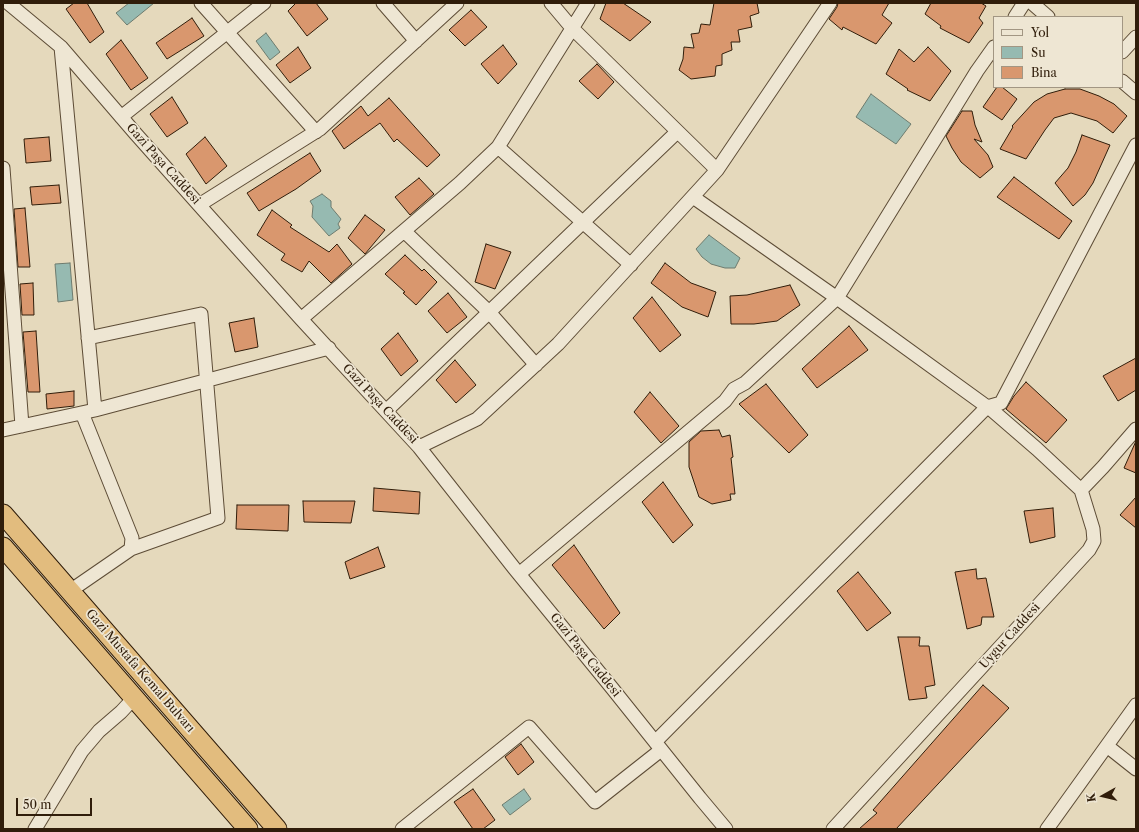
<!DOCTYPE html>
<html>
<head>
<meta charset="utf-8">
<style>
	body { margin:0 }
	#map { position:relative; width:1139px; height:832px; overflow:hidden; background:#e5d9bc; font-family:"Libre Caslon Text",serif }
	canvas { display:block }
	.frame { position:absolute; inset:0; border:4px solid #301d0a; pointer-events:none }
	.legend { position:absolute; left:993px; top:16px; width:130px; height:72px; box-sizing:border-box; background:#eee6d3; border:1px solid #a29683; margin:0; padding:5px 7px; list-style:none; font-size:12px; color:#301d0a }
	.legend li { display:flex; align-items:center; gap:8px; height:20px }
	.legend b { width:20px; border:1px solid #a29683 }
	.north { position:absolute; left:1083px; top:776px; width:40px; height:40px; -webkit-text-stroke:3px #eee6d3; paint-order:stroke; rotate:262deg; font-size:11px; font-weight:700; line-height:16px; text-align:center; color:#301d0a }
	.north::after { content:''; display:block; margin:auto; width:14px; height:18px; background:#301d0a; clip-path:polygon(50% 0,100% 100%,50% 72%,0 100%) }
	.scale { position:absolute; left:16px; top:798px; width:76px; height:18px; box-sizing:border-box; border:2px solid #301d0a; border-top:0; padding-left:5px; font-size:12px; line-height:14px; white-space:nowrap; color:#301d0a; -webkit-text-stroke:3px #eee6d3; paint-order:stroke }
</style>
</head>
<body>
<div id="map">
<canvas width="1139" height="832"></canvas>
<div class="frame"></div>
<ul class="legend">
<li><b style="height:5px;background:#eee6d3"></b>Yol</li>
<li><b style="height:11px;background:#96bab1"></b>Su</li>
<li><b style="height:11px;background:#d9976e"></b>Bina</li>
</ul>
<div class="north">K</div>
<div class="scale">50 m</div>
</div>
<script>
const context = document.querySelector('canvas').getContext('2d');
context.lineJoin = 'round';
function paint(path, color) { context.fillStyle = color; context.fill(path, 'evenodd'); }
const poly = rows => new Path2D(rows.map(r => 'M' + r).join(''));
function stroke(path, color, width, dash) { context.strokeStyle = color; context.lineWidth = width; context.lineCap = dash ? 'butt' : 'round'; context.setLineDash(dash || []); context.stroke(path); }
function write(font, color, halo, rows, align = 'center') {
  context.font = font + ' "Libre Caslon Text",serif'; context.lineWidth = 3.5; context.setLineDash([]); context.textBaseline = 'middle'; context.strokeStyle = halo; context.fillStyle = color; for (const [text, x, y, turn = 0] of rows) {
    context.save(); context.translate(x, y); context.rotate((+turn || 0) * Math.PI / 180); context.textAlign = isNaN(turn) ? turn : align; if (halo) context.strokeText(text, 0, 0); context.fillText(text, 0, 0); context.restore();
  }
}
const water = poly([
	[129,3,154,3,127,25,116,13,129,3],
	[266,33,280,52,270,60,256,41,266,33],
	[871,94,911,124,896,144,856,117,871,94],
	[322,194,331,201,331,207,341,219,338,224,340,228,329,236,312,217,313,206,310,201,322,194],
	[709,235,740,258,735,268,725,268,711,264,702,257,696,249,709,235],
	[70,263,73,300,58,302,55,264,70,263],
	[524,789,531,799,510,815,502,805,524,789]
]);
paint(water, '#96bab1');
stroke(water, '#6d7b6e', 1);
const building = poly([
	[74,3,87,3,104,32,90,43,66,9,74,3],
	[296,3,316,3,328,19,307,36,288,11,296,3],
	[606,3,623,3,651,22,630,41,600,19,606,3],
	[714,3,757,3,759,13,750,16,752,27,738,30,740,42,731,42,732,50,722,54,722,65,716,66,715,76,691,79,679,70,683,59,684,47,694,48,691,34,699,33,701,24,710,25,714,3],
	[838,3,889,3,882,15,892,23,876,44,843,27,842,30,829,19,837,7,838,3],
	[931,3,981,3,986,6,979,18,983,23,969,43,940,28,941,26,925,14,931,3],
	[471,10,487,27,465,46,449,30,471,10],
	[192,18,204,36,167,59,156,43,192,18],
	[121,40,148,78,131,90,106,54,121,40],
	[503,45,517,64,498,84,481,64,503,45],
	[298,47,311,68,290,83,276,65,298,47],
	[928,47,951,71,930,101,907,90,908,89,886,74,899,49,914,62,928,47],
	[597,64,614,82,598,99,579,81,597,64],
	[997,87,1002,87,1017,99,1002,120,983,107,997,87],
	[1065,89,1080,89,1099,96,1114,104,1127,116,1113,133,1097,121,1071,113,1054,118,1045,130,1026,159,1000,149,1013,127,1012,126,1034,102,1047,94,1065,89],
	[172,97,188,123,167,137,150,114,172,97],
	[389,98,440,155,427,167,397,139,394,142,380,123,344,149,332,131,361,106,368,116,389,98],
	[962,111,972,111,975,125,982,142,974,139,988,155,993,167,980,178,961,162,952,148,946,136,962,111],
	[1082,135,1110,145,1093,183,1085,195,1073,206,1055,183,1068,168,1076,152,1082,135],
	[49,137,51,161,26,163,24,139,49,137],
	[205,137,227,166,206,184,186,154,205,137],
	[310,153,321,171,296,189,259,211,247,193,310,153],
	[1014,177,1072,221,1059,239,997,197,1014,177],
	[419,178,434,194,410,215,395,197,419,178],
	[59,185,61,203,32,205,30,187,59,185],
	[25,208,30,267,18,267,14,209,25,208],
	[272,210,292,225,290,227,329,252,337,244,352,264,331,283,309,261,302,272,281,260,285,254,257,235,272,210],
	[365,215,385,230,365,254,348,238,365,215],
	[486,244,511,252,495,289,475,282,486,244],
	[405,255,422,271,424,269,437,282,416,305,403,293,405,292,385,274,405,255],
	[665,263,691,283,716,292,708,317,682,307,651,283,665,263],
	[33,283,34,315,22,315,20,284,33,283],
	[790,285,800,305,777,321,754,324,731,324,730,296,747,295,790,285],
	[448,293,467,317,447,333,428,311,448,293],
	[652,297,681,335,660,352,633,318,652,297],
	[254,318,258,347,235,352,229,323,254,318],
	[849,326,868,350,817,388,802,369,849,326],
	[36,331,40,392,28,392,23,332,36,331],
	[398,333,418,361,401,376,381,349,398,333],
	[1136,358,1136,390,1118,401,1103,376,1136,358],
	[455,360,476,385,456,403,436,380,455,360],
	[1026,382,1067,420,1046,443,1006,409,1014,396,1026,382],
	[766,384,808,435,789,453,739,404,766,384],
	[74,391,74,406,47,409,46,394,74,391],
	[650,392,679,426,661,443,634,412,650,392],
	[719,430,722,437,730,435,733,457,731,458,735,494,730,494,731,500,712,504,699,497,689,467,689,442,701,431,719,430],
	[1136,441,1136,473,1124,468,1136,441],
	[663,482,693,525,673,543,642,502,663,482],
	[374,488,420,492,419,514,373,511,374,488],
	[1136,497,1136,528,1120,515,1136,497],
	[303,501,355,501,351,523,304,522,303,501],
	[237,505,289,505,288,531,236,529,237,505],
	[1053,508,1055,537,1030,543,1024,511,1053,508],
	[574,545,620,613,604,629,552,565,574,545],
	[378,547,385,567,350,579,345,562,378,547],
	[976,569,977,579,986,578,994,617,982,617,981,625,967,629,955,572,976,569],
	[858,572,891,613,867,631,837,591,858,572],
	[898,637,920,637,919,646,929,646,935,685,925,687,927,698,909,700,898,637],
	[983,685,1009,708,896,829,859,829,877,813,873,810,983,685],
	[521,744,534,762,518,775,505,757,521,744],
	[473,789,495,820,483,829,473,829,454,802,473,789]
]);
paint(building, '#d9976e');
stroke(building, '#301d0a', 1);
const minor = poly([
	[8,3,61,47,135,133,199,205,301,319,419,447,514,568,612,688,700,798,726,829],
	[201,3,316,132],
	[383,3,416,41],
	[551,3,572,28,717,170],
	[1032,3,1048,17],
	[1015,17,1024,3],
	[61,47,95,410],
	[1122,52,1136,37],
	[1122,81,1136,93],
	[121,117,264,3],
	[498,147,631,265],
	[3,168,22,426],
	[693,197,837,298,993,411,1037,449,1081,490],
	[199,205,320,129,457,3],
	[404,231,489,312,536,365],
	[301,319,460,183,498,147,588,3],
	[386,411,677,132],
	[82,413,132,538,131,549],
	[3,430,95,410,329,348],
	[419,447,477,419,558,344,717,170,830,3],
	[519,574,725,401,734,389,745,383,837,298,977,71,994,47],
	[70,591,131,549,218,518,201,314,88,338],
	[655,742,987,407,1001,403,1136,145],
	[1107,746,1136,769],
	[35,829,82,751,99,731,121,712,134,698],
	[402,829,529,727,595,802,661,750],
	[833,829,1089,550,1094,541,1093,529,1081,490,1103,467,1136,429],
	[1047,829,1136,705]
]);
const highway = poly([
	[3,514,277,829],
	[3,547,248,829]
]);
stroke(minor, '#5d4c36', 15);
stroke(highway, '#301d0a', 21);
stroke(minor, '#eee6d3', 13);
stroke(highway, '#e2bc7e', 19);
write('12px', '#301d0a', '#eee6d3', [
	["Gazi Paşa Caddesi",163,164,48],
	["Gazi Paşa Caddesi",380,404,47],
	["Uygur Caddesi",1010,636,-48],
	["Gazi Paşa Caddesi",585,655,51],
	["Gazi Mustafa Kemal Bulvarı",140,671,49]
]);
</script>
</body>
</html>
